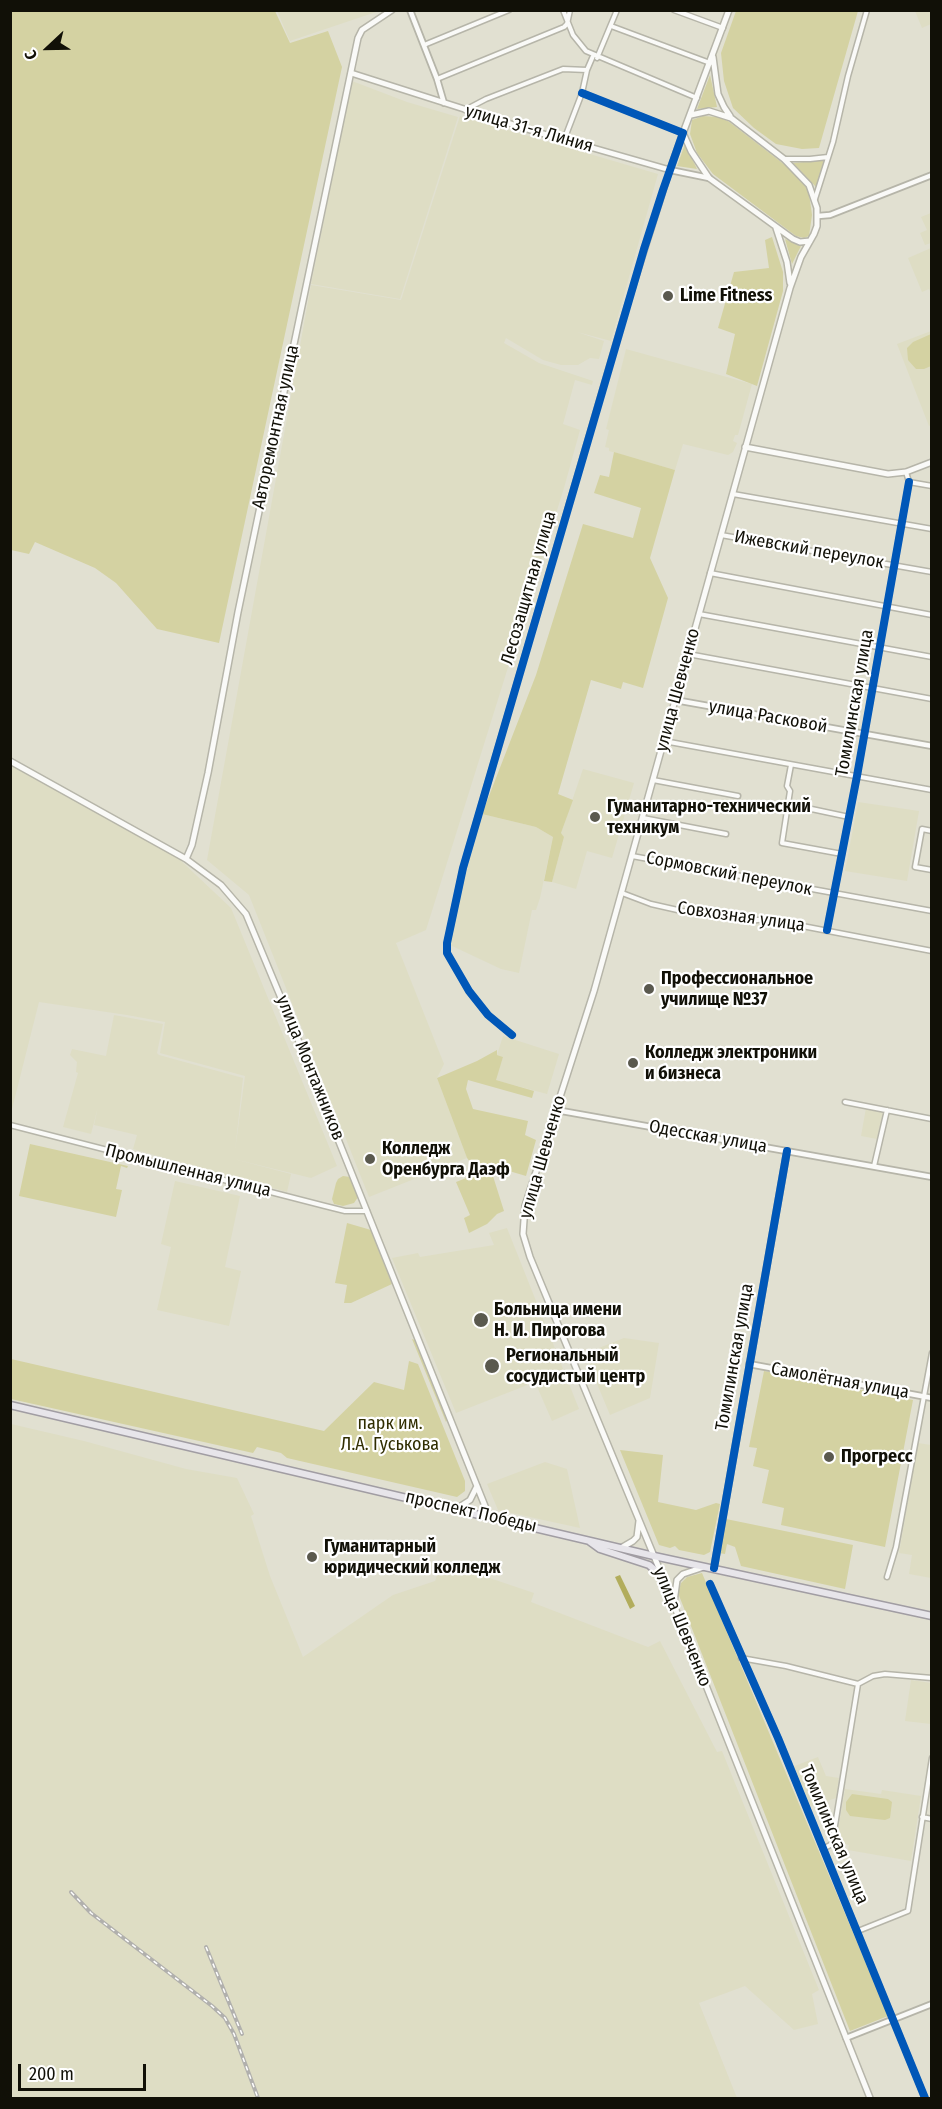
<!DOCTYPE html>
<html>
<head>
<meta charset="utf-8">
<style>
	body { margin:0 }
	#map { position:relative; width:942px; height:2109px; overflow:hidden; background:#e1e0d1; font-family:"Fira Sans Condensed",sans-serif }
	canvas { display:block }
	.frame { position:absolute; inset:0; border:12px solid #111007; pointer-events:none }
	.north { position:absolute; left:18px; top:18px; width:60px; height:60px; -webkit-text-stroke:4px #fff; paint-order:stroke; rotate:248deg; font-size:16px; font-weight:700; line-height:24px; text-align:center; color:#111007 }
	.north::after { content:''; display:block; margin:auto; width:21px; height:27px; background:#111007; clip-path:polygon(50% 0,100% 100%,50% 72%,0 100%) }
	.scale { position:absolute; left:18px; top:2064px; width:128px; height:27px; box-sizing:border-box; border:3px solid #111007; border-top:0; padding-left:8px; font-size:18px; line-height:21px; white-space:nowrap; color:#111007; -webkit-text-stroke:4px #fff; paint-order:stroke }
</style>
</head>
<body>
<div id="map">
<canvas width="942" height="2109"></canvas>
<div class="frame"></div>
<div class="north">С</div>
<div class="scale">200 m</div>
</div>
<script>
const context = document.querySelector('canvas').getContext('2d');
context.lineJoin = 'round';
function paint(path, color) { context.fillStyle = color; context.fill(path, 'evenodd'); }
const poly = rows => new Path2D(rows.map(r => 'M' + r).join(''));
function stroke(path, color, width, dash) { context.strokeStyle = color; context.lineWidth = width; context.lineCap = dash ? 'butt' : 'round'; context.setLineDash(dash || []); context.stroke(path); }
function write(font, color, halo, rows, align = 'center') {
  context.font = font + ' "Fira Sans Condensed",sans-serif'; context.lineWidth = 4.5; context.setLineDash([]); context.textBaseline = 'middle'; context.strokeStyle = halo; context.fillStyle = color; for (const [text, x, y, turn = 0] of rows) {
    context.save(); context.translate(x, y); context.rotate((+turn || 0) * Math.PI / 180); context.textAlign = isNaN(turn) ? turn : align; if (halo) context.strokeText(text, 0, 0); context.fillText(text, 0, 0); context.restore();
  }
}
paint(poly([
	[277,11,379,11,290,41],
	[915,11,931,11,931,24,922,28],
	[352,81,407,102,458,117,400,299,311,284],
	[460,116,658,174,611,341,577,332,604,341,599,359,590,358,578,365,561,365,543,360,506,338,504,343,539,363,593,381,592,385,575,380,563,424,580,430,564,488,426,930,396,943,444,1064,437,1078,467,1158,369,1197,249,895,207,860,311,285,401,300],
	[931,213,931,243,925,245,920,233,927,230,921,217],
	[931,248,931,293,929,289,922,292,908,258],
	[931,331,931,425,929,426,897,344],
	[626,349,752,384,738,435,735,435,733,441,737,443,733,452,728,455,683,444,675,470,609,451,609,448,605,447,609,430,606,429],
	[11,764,178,858,231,908,337,1166,311,1178,234,1159,291,1174,287,1192,133,1149,137,1135,94,1125,98,1107,91,1134,63,1127,78,1073,76,1072,77,1062,70,1055,72,1049,106,1056,114,1015,163,1024,157,1053,159,1055,243,1078,235,1151,245,1076,160,1053,165,1022,127,1015,39,1002,11,1113],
	[583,769,634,783,612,858,587,851,576,889,552,882,564,837,561,833],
	[858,802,919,811,907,881,845,871],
	[482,814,536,827,553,837,540,898,536,910,532,910,519,973,501,969,450,945,462,888],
	[503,1036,559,1054,547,1094,495,1080,503,1057,497,1055],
	[866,1108,883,1112,877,1139,861,1136],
	[175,1181,240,1196,225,1267,241,1271,229,1326,157,1310,171,1247,161,1244],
	[507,1228,579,1409,552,1421,535,1382,456,1413,392,1258,418,1253,420,1257,426,1256,494,1245,489,1233],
	[624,1338,659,1343,650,1398,610,1415,588,1362,602,1356,599,1348],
	[11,1424,84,1441,186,1469,237,1478,254,1514,251,1516,270,1576,303,1657,393,1595,435,1581,442,1562,534,1593,531,1602,648,1647,660,1641,717,1752,722,1751,819,1990,812,1994,818,2024,794,2030,745,1986,699,2003,737,2098,11,2098],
	[918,1443,931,1445,931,1578,909,1574,912,1555,899,1553],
	[545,1462,567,1469,580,1528,498,1510,487,1484],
	[911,1680,931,1683,931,1724,905,1721],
	[818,1757,826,1776,839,1778,836,1798,809,1807,792,1767],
	[845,1789,881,1794,882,1790,921,1796,911,1861,848,1850,849,1845,836,1842]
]), '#deddc4');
paint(poly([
	[10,11,275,11,290,43,328,31,342,67,219,643,157,629,116,583,95,568,35,542,29,554,11,550],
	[736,11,858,11,819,148,802,149,776,144,754,128,733,108,724,81,721,53],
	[710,75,717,107,697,109],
	[703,116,718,117,728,121,785,165,804,183,809,193,812,215,809,236,804,238,796,236,713,174,697,153,690,134,692,120],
	[685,144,697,169,677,166],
	[824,160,816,187,793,163],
	[772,237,783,272,783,291,757,386,726,374,735,334,718,328,734,272,769,268,765,240],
	[785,239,801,246,792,264],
	[931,334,931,366,924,369,916,369,908,360,907,348,913,342],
	[614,452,675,470,650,558,668,598,643,688,623,682,621,689,591,680,558,794,573,800,561,833,564,837,552,882,544,881,553,837,536,827,482,814,536,675,583,524,633,538,641,508,594,493,600,475,609,477],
	[497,1050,497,1055,503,1057,496,1080,534,1091,532,1098,468,1080,466,1089,473,1109,528,1121,525,1135,536,1140,526,1176,499,1168,492,1173,504,1211,497,1214,487,1224,469,1233,464,1218,470,1215,456,1182,479,1173,467,1158,437,1078,477,1061],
	[30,1144,128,1166,127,1168,121,1166,116,1189,122,1190,116,1217,19,1196],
	[343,1176,350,1177,358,1197,354,1203,343,1206,334,1204,332,1199,336,1183,338,1179],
	[347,1223,371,1230,392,1284,351,1303,344,1303,347,1285,335,1283],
	[412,1339,415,1340,447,1420,446,1422],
	[11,1359,324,1431,374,1382,404,1390,409,1361,418,1364,465,1481,465,1491,457,1497,287,1458,281,1453,257,1447,253,1453,11,1399],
	[764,1371,913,1400,885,1547,781,1525,784,1508,762,1503,769,1470,753,1466,757,1448,749,1447],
	[620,1450,663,1455,658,1502,696,1510,716,1503,720,1504,710,1552,704,1555,679,1550,675,1546,670,1548,659,1545],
	[726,1519,853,1545,845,1589,741,1566,735,1547,727,1544,725,1554,719,1553],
	[702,1573,888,2016,850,2031,678,1593,681,1583,687,1577],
	[852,1794,888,1799,892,1802,890,1818,885,1820,850,1816,846,1810,846,1802]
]), '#d4d2a2');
paint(poly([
	[620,1575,635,1606,630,1609,615,1577]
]), '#b2ad5c');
const minor = poly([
	[563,10,573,35,586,51,697,98],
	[674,10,723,28],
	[611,26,710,63],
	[424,45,509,10],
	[597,58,617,10],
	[437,79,564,27,567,24,570,10],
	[582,93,683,133],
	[465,110,486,99,563,69,587,70],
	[564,140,582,93,587,70,593,56],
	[784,159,810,159,828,157],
	[815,199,833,142,848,76,867,10],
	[906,472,909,482,932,486],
	[733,494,932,529],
	[721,535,932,572],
	[710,573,932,615],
	[699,614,932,657],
	[688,654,932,699],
	[664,741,932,790],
	[791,765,787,786,790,791,782,843,842,854],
	[653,780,738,796],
	[788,804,849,817],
	[643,818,726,834],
	[932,831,922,829,915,867,932,870],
	[632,856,932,911],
	[622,893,651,904,682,911,749,921,766,919,932,951],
	[827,930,857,776,909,482],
	[512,1035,488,1015,469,991,447,953,447,943,463,868,622,322,670,170],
	[845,1102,932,1119],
	[10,1125,325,1206,345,1211,367,1211],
	[874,1166,887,1110],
	[887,1577,896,1547,932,1353],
	[710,1584,778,1738,925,2098],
	[741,1658,786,1666,858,1684,873,1676,885,1674,932,1678],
	[922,1817,932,1819],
	[823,1849,832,1844,858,1684],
	[858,1931,908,1911,932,1758]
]);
const tertiary = poly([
	[410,10,437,79,444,103],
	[351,73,530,130,670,170,709,178],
	[670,170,683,133],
	[818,216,830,215,932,175],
	[675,700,932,746],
	[556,1110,932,1177],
	[749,1364,932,1398],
	[714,1568,787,1151],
	[846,2038,932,2004]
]);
const secondary = poly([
	[729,10,683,133,691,151,709,178,793,239,800,242,810,241],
	[713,57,718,94,724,107,730,116],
	[691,115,709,111,731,118,784,159,809,185,817,208,817,226,814,234,801,257,790,288,594,991,525,1206,523,1234,530,1257,666,1585,870,2098],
	[776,228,787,262,790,283],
	[745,447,888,474,906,472,932,462],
	[10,761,186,859,221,885,246,914,291,1022,489,1516],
	[186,859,192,845,208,773,238,612,358,38,362,30,392,10],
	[456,1509,470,1500,477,1486],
	[621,1548,633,1541,637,1537,639,1521],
	[674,1602,677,1580,683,1574,704,1567]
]);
const primary = poly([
	[10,1405,654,1556,932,1616],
	[589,1541,600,1549,649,1565,663,1577]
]);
stroke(minor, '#b6b5a9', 7);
stroke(tertiary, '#b6b5a9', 8);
stroke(secondary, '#b6b5a9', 8);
stroke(primary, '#a19da3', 9);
stroke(minor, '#fafaf8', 4);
stroke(tertiary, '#fafaf8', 4.5);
stroke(secondary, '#fafaf8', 5);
stroke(primary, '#e7e5ea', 6);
const rail = poly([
	[71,1892,91,1913,212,2006,225,2018,234,2034,258,2098],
	[206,1947,242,2034]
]);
stroke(rail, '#b1b0ad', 4);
stroke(rail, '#fff', 1.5, [4.5]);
stroke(poly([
	[827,930,857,776,909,482],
	[512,1035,488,1015,469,991,447,953,447,943,463,868,644,249,663,190,683,133,582,93],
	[714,1568,787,1151],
	[710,1584,778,1738,925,2098]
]), '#0057b8', 8);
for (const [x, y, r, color] of [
	[668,296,6,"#5a594e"],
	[595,817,6,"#5a594e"],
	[649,989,6,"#5a594e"],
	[633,1063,6,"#5a594e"],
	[370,1159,6,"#5a594e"],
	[481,1320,8,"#5a594e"],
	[492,1366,8,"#5a594e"],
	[829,1457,6,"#5a594e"],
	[312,1557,6,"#5a594e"]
]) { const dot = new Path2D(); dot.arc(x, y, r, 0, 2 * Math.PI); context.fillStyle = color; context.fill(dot); stroke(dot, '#fff', 2); }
write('18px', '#111007', '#fff', [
	["улица 31-я Линия",529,129,16],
	["Авторемонтная улица",276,427,-78],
	["Ижевский переулок",809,550,10],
	["Лесозащитная улица",529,588,-74],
	["улица Шевченко",678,690,-75],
	["Томилинская улица",855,703,-80],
	["улица Расковой",768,717,10],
	["Сормовский переулок",729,874,11],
	["Совхозная улица",741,917,8],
	["улица Монтажников",310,1068,68],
	["Одесская улица",708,1137,10],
	["улица Шевченко",543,1157,-74],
	["Промышленная улица",188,1171,14],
	["Томилинская улица",735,1357,-80],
	["Самолётная улица",840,1381,10],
	["проспект Победы",471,1512,13],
	["улица Шевченко",682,1627,68],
	["Томилинская улица",834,1835,67]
]);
write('bold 18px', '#111007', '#fff', [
	["Lime Fitness",680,296],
	["Гуманитарно-технический",607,807],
	["техникум",607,828],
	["Профессиональное",661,979],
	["училище №37",661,1000],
	["Колледж электроники",645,1053],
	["и бизнеса",645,1074],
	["Колледж",382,1149],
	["Оренбурга Даэф",382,1170],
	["Больница имени",494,1310],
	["Н. И. Пирогова",494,1331],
	["Региональный",506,1356],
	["сосудистый центр",506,1377],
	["Прогресс",841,1457],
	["Гуманитарный",324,1547],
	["юридический колледж",324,1568]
], 'left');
write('18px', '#302d00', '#fff', [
	["парк им.",390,1424],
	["Л.А. Гуськова",390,1445]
]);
</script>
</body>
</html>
